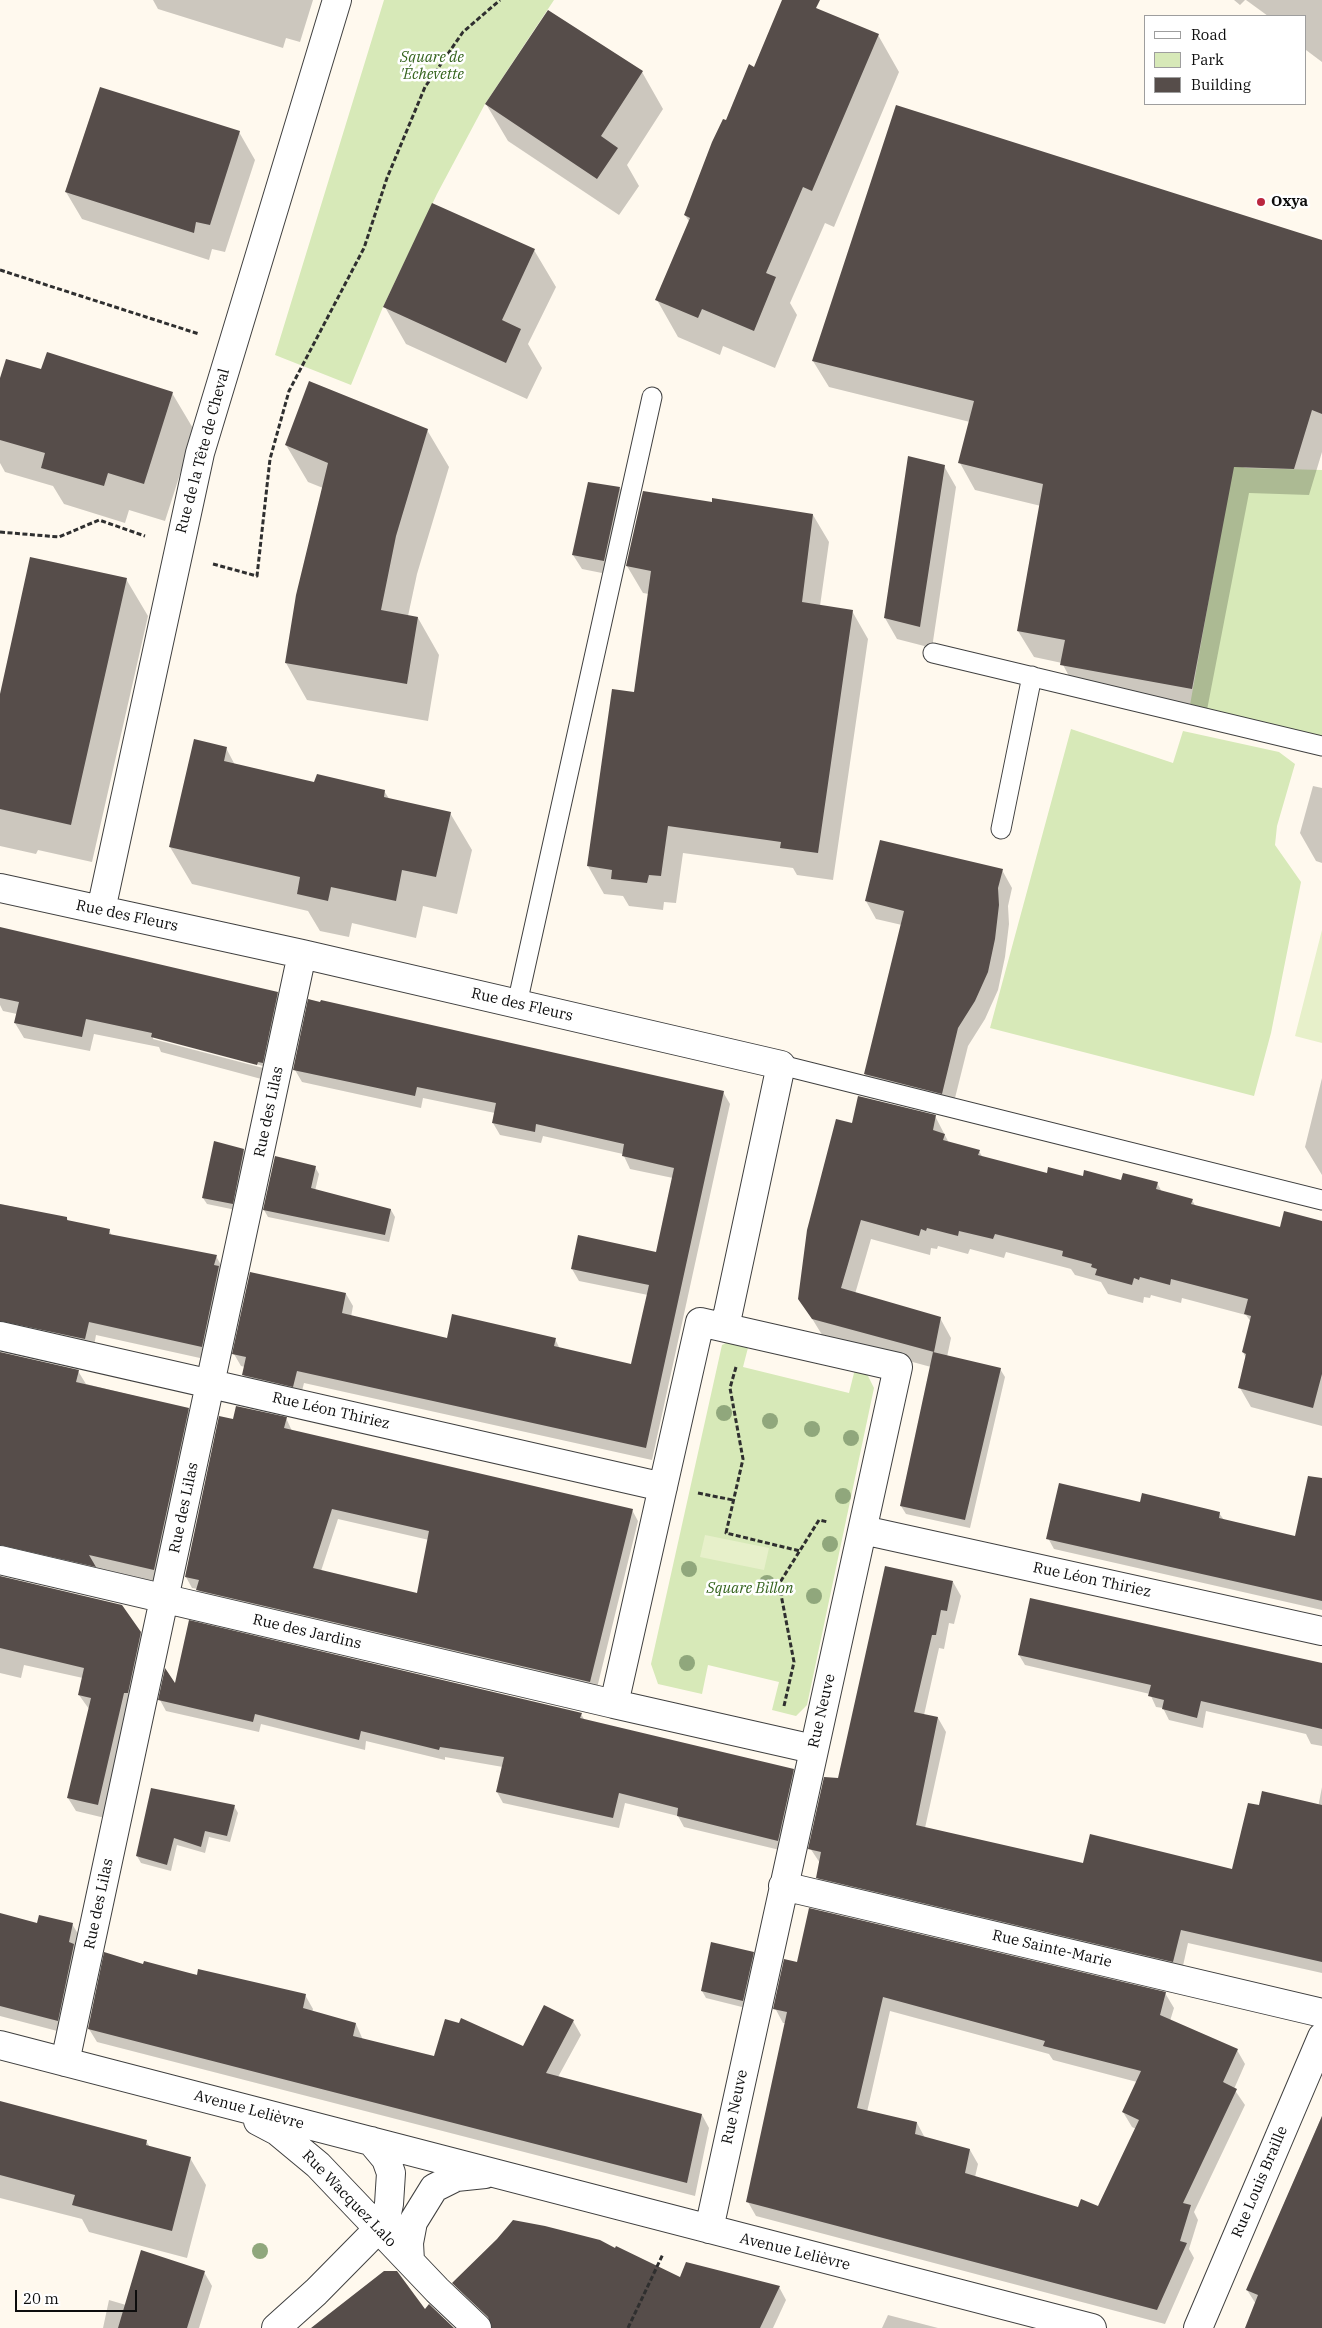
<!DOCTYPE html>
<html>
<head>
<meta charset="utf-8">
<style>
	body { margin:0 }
	#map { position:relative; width:1322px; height:2328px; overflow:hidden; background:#fff9ee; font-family:"IBM Plex Serif",serif }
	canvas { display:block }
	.legend { position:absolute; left:1144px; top:15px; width:162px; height:90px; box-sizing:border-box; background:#fff; border:1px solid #9e9e9e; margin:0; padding:6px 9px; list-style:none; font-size:15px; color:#0d0d0d }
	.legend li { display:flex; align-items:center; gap:10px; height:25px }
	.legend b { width:25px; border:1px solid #9e9e9e }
	.scale { position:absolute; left:15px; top:2290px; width:122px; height:22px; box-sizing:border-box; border:2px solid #0d0d0d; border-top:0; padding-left:6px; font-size:15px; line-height:18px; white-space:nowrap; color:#0d0d0d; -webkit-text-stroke:4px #fff; paint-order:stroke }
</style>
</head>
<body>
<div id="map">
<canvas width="1322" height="2328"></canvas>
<ul class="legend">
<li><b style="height:6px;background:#fff"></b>Road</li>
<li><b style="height:14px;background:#d7e9b8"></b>Park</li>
<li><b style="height:14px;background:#564d4a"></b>Building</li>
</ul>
<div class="scale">20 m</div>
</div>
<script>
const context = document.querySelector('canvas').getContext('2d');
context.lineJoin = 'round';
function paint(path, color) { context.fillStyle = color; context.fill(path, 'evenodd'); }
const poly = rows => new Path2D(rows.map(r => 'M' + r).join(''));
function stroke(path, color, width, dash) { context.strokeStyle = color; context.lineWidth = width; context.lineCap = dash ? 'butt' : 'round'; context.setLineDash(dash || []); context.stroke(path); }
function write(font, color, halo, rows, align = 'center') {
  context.font = font + ' "IBM Plex Serif",serif'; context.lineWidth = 5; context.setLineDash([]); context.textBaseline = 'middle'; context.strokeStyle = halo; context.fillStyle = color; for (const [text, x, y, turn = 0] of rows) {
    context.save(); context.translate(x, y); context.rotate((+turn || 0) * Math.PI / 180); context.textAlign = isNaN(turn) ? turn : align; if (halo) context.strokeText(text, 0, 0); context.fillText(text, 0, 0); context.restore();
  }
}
paint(poly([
	[384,0,554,0,485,104,437,194,383,307,351,385,275,355],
	[1233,464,1246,468,1322,470,1322,738,1190,705],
	[1071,729,1173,763,1183,731,1279,752,1295,764,1277,826,1275,845,1301,882,1271,1033,1254,1096,990,1028],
	[738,1337,750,1340,743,1367,849,1393,856,1365,863,1366,874,1388,807,1705,796,1716,772,1710,779,1682,708,1665,702,1694,658,1684,651,1664,722,1345]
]), '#d7e9b8');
paint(poly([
	[1322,930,1322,1043,1295,1036],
	[705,1535,769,1548,764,1570,700,1557]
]), '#e7f0ca');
paint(poly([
	[153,0,313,0,300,42,286,38,283,48,158,9],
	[784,0,794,0,878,35,899,72,834,227,825,223,790,303,797,315,775,368,723,346,720,355,678,337,657,300,690,223,685,215,727,122,755,68],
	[1234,0,1245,0,1240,5],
	[1246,0,1322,0,1322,62,1306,50,1306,16,1268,16],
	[642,72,663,109,627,165,639,186,619,215,508,141,486,104],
	[239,132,255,160,225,252,212,249,209,260,82,219,66,192],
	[1322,241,1322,452,1309,495,1249,493,1206,715,1077,691,1062,663,1034,657,1018,631,1041,506,975,490,960,463,970,422,829,387,813,361],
	[534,250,556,287,528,344,542,368,527,399,406,344,385,307],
	[42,371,172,393,194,430,165,521,129,510,125,523,64,504,53,486,5,472,0,463,0,382],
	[427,430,449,467,417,574,408,616,418,618,439,655,428,721,307,700,286,663,323,488,308,482,286,445],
	[944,466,956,487,932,648,897,639,885,618],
	[620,488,628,503,612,575,582,569,573,555],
	[713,503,813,515,829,542,820,606,852,611,868,639,833,880,797,875,793,868,683,853,676,903,664,902,663,910,629,906,623,896,604,894,588,866,635,694,649,594,643,593,627,566],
	[126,579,148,616,92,862,38,850,36,854,0,846,0,700],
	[226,748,235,765,315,784,384,791,390,800,450,813,472,850,457,914,423,906,416,938,352,923,349,937,320,931,308,911,192,884,170,847],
	[1313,786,1322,788,1322,863,1316,861,1300,833],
	[1002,870,1012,888,1008,906,1009,924,1005,957,998,990,985,1019,968,1046,952,1110,875,1091,865,1074,902,925,876,919,866,901],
	[0,929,277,993,286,1008,265,1080,161,1052,159,1047,94,1034,90,1051,24,1038,15,1023,17,1014,3,1011,0,1005],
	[153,1036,263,1066,263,1068,153,1039],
	[295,1070,723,1092,730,1104,652,1460,304,1383,300,1399,251,1387,244,1375,245,1367,241,1366,234,1354,346,1294,353,1306,351,1317,448,1340,555,1339,560,1349,632,1366,648,1295,579,1281,572,1269,657,1253,673,1178,630,1169,623,1154,543,1136,541,1143,500,1135,493,1123,495,1113,423,1098,421,1108,302,1082],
	[1322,1078,1322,1175,1305,1147],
	[935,1116,949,1143,979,1151,983,1158,1048,1175,1157,1183,1162,1192,1192,1200,1196,1207,1281,1228,1322,1222,1322,1426,1251,1407,1240,1388,1246,1358,1243,1352,1251,1322,1246,1315,1182,1298,1181,1303,1151,1295,1150,1298,1144,1297,1143,1303,1108,1294,1101,1282,1075,1275,1071,1269,1006,1252,1004,1258,970,1249,968,1254,938,1246,937,1249,931,1248,930,1255,871,1239,855,1294,940,1318,951,1338,947,1357,1000,1369,1005,1377,970,1528,906,1514,901,1506,931,1367,824,1338,800,1299,853,1124],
	[244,1150,248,1157,236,1210,207,1204,203,1198],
	[315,1167,319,1174,315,1191,391,1210,395,1217,389,1242,268,1217,264,1210],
	[0,1204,67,1218,68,1221,109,1230,112,1236,216,1256,223,1269,209,1360,96,1335,93,1352,0,1336],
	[0,1353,78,1371,86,1384,188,1409,196,1423,161,1583,96,1568,102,1579,0,1560],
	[286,1418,292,1431,632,1510,638,1521,596,1692,204,1601,198,1589,192,1588,186,1577,234,1420],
	[338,1519,429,1540,418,1594,321,1571],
	[1141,1503,1219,1513,1224,1520,1296,1537,1322,1524,1322,1610,1054,1549,1048,1538],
	[0,1577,140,1633,148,1647,105,1818,76,1811,68,1798,89,1709,79,1695,83,1678,24,1665,21,1678,0,1673],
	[953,1582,961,1596,954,1624,949,1623,944,1649,939,1648,924,1715,938,1718,946,1732,925,1828,1084,1864,1322,1898,1322,1973,1188,1943,1181,1975,825,1891,817,1877,820,1863,810,1848,838,1779],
	[1019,1655,1322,1664,1322,1746,1311,1744,1306,1734,1206,1711,1203,1728,1169,1720,1163,1708,1156,1707,1150,1694,1025,1665],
	[176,1686,581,1714,585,1721,793,1770,799,1781,784,1851,684,1827,678,1816,625,1803,619,1828,503,1803,497,1792,503,1767,445,1757,445,1760,366,1741,365,1750,261,1724,259,1732,166,1711,160,1700],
	[1322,1787,1322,1829,1316,1818],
	[234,1806,238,1813,230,1842,209,1837,205,1853,177,1845,171,1871,141,1863,137,1856],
	[0,1914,38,1924,72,1924,80,1937,65,2033,0,2016],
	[712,1944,753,1953,757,1960,746,2008,706,1998,702,1991],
	[798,1964,1165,1993,1174,2008,1170,2021,1237,2050,1245,2064,1234,2089,1245,2105,1194,2212,1198,2220,1189,2249,1194,2258,1165,2324,756,2216,748,2202,786,2023,783,2023,775,2008],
	[890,2011,1049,2054,1053,2060,1137,2082,1123,2112,1132,2127,1136,2129,1099,2208,1079,2209,975,2177,978,2164,970,2150,925,2138,917,2123,867,2112],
	[144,1965,305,1995,313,2009,312,2012,356,2024,363,2040,435,2058,460,2025,523,2048,573,2021,581,2035,558,2077,702,2115,709,2128,695,2196,97,2042,89,2029],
	[0,2102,146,2141,150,2147,190,2158,206,2185,187,2258,89,2232,82,2219,0,2198],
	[1322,2116,1322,2328,1246,2328,1256,2304,1247,2290],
	[204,2272,212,2286,199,2328,103,2328,109,2300,126,2305],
	[680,2279,779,2287,786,2300,773,2328,493,2328,461,2296,454,2283],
	[888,2315,938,2328,882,2328]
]), '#0003');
paint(poly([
	[782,0,820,0,816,8,879,34,812,191,803,187,766,273,776,277,754,331,702,309,698,318,655,300,690,218,684,215,712,142,723,119,726,120,749,64,754,67],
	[548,10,643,71,601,136,618,148,597,179,485,104],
	[100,87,240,131,210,225,196,222,194,233,65,192],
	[896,105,1322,240,1322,414,1312,410,1294,469,1234,467,1192,689,1060,665,1065,640,1017,631,1043,484,958,463,974,401,812,361],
	[432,203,535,249,502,320,521,329,506,363,383,307],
	[47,352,173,392,144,484,108,473,104,486,41,468,45,453,0,440,0,378,6,359,41,369],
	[309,381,428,429,396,536,381,610,418,617,407,684,285,663,296,595,328,463,285,445],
	[908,456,945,465,920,627,884,618],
	[588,482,620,487,604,561,572,555],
	[643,491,712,502,712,498,813,514,802,602,853,610,818,853,780,848,781,842,668,826,661,876,649,875,647,883,611,879,612,870,587,866,612,689,634,692,651,571,626,566],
	[30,557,127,578,71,825,0,809,0,694],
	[194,739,227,747,224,761,314,782,317,774,385,790,384,797,451,812,436,877,402,870,396,901,331,887,328,901,297,894,300,877,169,847],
	[880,840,1003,869,998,888,999,905,995,939,988,972,975,1001,958,1028,942,1094,864,1074,904,911,865,901],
	[0,927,278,992,263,1063,258,1062,257,1065,151,1037,152,1033,86,1019,82,1037,14,1023,19,1002,0,998],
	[308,999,320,1002,321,1000,724,1091,646,1448,297,1371,293,1387,242,1375,246,1357,232,1354,250,1272,346,1293,342,1313,447,1338,452,1314,556,1338,554,1346,631,1364,649,1285,571,1269,578,1235,656,1252,674,1168,622,1156,624,1144,536,1124,535,1132,492,1123,496,1103,417,1087,415,1096,293,1070],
	[858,1096,936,1115,933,1130,945,1134,943,1140,980,1150,978,1155,1047,1173,1048,1167,1083,1176,1084,1170,1121,1180,1123,1173,1158,1182,1156,1189,1193,1199,1191,1204,1280,1227,1284,1211,1322,1221,1322,1374,1313,1408,1238,1388,1246,1354,1242,1352,1251,1316,1244,1314,1248,1299,1171,1279,1170,1285,1140,1277,1139,1280,1134,1278,1132,1285,1095,1275,1097,1269,1091,1267,1092,1264,1062,1256,1063,1251,995,1234,993,1239,959,1231,958,1236,927,1228,926,1231,921,1229,919,1236,861,1220,841,1288,941,1317,934,1352,812,1319,798,1299,807,1230,836,1119,852,1123],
	[214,1141,244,1149,233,1204,202,1198],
	[275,1156,316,1166,311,1188,391,1209,385,1235,263,1210],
	[0,1204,67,1217,67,1220,110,1229,109,1234,217,1255,214,1265,219,1266,202,1347,89,1322,85,1339,0,1321],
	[0,1352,79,1370,76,1382,189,1408,154,1570,89,1555,96,1567,0,1545],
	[933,1352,1001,1368,965,1520,900,1506],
	[236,1406,287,1417,284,1428,633,1509,590,1682,196,1590,199,1580,185,1577,219,1416,233,1419],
	[332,1509,429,1531,417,1593,313,1568],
	[1308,1476,1322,1478,1322,1601,1046,1539,1059,1483,1140,1502,1142,1493,1220,1512,1219,1518,1295,1536],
	[885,1566,953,1581,947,1611,941,1610,936,1635,932,1635,914,1712,938,1717,916,1825,1083,1863,1090,1834,1232,1869,1248,1803,1259,1805,1262,1791,1322,1805,1322,1962,1181,1930,1173,1962,816,1878,821,1852,808,1849,824,1777,838,1778],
	[0,1576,122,1605,141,1632,128,1693,124,1693,98,1805,67,1798,91,1698,78,1695,84,1668,0,1648],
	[1030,1598,1322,1663,1322,1729,1201,1701,1197,1718,1162,1709,1164,1700,1148,1696,1151,1685,1018,1655],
	[189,1620,582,1713,580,1718,794,1769,778,1841,677,1816,678,1808,619,1793,613,1818,496,1792,504,1757,440,1747,439,1750,361,1731,359,1740,255,1714,253,1722,158,1700,165,1668,175,1683],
	[151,1788,235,1805,227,1836,205,1831,201,1847,174,1838,167,1865,136,1856],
	[809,1908,1166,1992,1160,2015,1238,2049,1223,2082,1237,2089,1183,2203,1191,2205,1180,2241,1187,2243,1157,2310,746,2202,787,2012,773,2009,784,1959,797,1962],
	[883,1997,1045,2041,1043,2046,1141,2071,1122,2112,1139,2120,1098,2206,1081,2199,1078,2207,965,2173,970,2149,915,2134,917,2122,857,2108],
	[0,1913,37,1923,39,1915,73,1923,69,1942,74,1944,58,2021,0,2006],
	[711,1942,754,1952,743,2001,701,1991],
	[104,1952,143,1964,144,1961,197,1975,198,1969,306,1994,303,2008,356,2023,353,2036,434,2056,445,2019,459,2023,461,2018,523,2046,544,2005,574,2020,546,2073,702,2114,687,2183,88,2029],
	[0,2101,147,2140,146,2145,191,2157,172,2231,72,2205,75,2195,0,2175],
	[1322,2116,1322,2328,1245,2328,1258,2295,1246,2290],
	[513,2220,545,2226,600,2240,615,2248,616,2246,680,2277,686,2262,780,2286,760,2328,492,2328,488,2317,452,2283,497,2239],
	[141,2250,205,2271,187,2328,118,2328],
	[384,2271,397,2271,425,2309,429,2304,454,2328,311,2328]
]), '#564d4a');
const lane = poly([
	[933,653,1322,746],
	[1001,829,1032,676],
	[517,1004,652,397],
	[781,1065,1322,1200]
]);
const street = poly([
	[0,888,302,954,781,1065,725,1327],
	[101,910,200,453,337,0],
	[0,1336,663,1487],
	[863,1530,1322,1631],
	[0,1560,614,1704],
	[783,1886,1322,2013],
	[0,2045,1092,2328],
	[65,2062,302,954],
	[258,2121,277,2131,318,2165,437,2290,477,2328],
	[709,2229,898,1367,700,1322,614,1704,813,1749],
	[410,2261,409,2243,413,2222,434,2188,456,2177,485,2174],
	[276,2328,316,2292,385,2222,389,2204,391,2173,386,2159,371,2141],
	[1198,2328,1322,2037]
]);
stroke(lane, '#404040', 21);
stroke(street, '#404040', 30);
stroke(poly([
	[0,270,199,334],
	[0,532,59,537,99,520,145,536],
	[213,564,257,576,270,459,289,391,364,248,387,178,425,87,463,32,500,0],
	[736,1367,730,1388,743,1459,726,1533,800,1551],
	[698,1493,733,1500],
	[784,1706,794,1662,779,1584,819,1520,828,1522],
	[628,2328,663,2254]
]), '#2f2f2f', 3, [5, 2.5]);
stroke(lane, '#fff', 19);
stroke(street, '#fff', 28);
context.fillStyle = '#90a77c';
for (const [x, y] of [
	[724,1413],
	[770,1421],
	[812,1429],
	[851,1438],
	[843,1496],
	[830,1544],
	[689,1569],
	[767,1583],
	[814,1596],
	[687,1663],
	[260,2251]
]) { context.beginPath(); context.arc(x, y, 8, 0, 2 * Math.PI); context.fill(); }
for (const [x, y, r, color] of [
	[1261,202,5,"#bb273f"]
]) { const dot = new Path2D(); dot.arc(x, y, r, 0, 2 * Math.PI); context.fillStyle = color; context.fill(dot); stroke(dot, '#fff', 2); }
write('italic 15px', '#35641e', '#fff', [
	["Square de",432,58],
	["'Échevette",432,75],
	["Square Billon",750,1589]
]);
write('bold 15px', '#0d0d0d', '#fff', [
	["Oxya",1271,202]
], 'left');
write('15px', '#0d0d0d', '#fff', [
	["Rue de la Tête de Cheval",203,451,-75],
	["Rue des Fleurs",127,916,12],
	["Rue des Fleurs",522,1005,13],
	["Rue des Lilas",269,1112,-78],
	["Rue Léon Thiriez",331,1411,13],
	["Rue des Lilas",184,1508,-78],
	["Rue Léon Thiriez",1092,1580,12],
	["Rue des Jardins",307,1632,13],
	["Rue Neuve",822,1711,-77],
	["Rue des Lilas",99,1904,-78],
	["Rue Sainte-Marie",1052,1949,13],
	["Rue Neuve",735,2107,-78],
	["Avenue Lelièvre",249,2110,15],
	["Rue Louis Braille",1260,2182,-67],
	["Rue Wacquez Lalo",349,2199,46],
	["Avenue Lelièvre",795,2252,14]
]);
</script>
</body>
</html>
